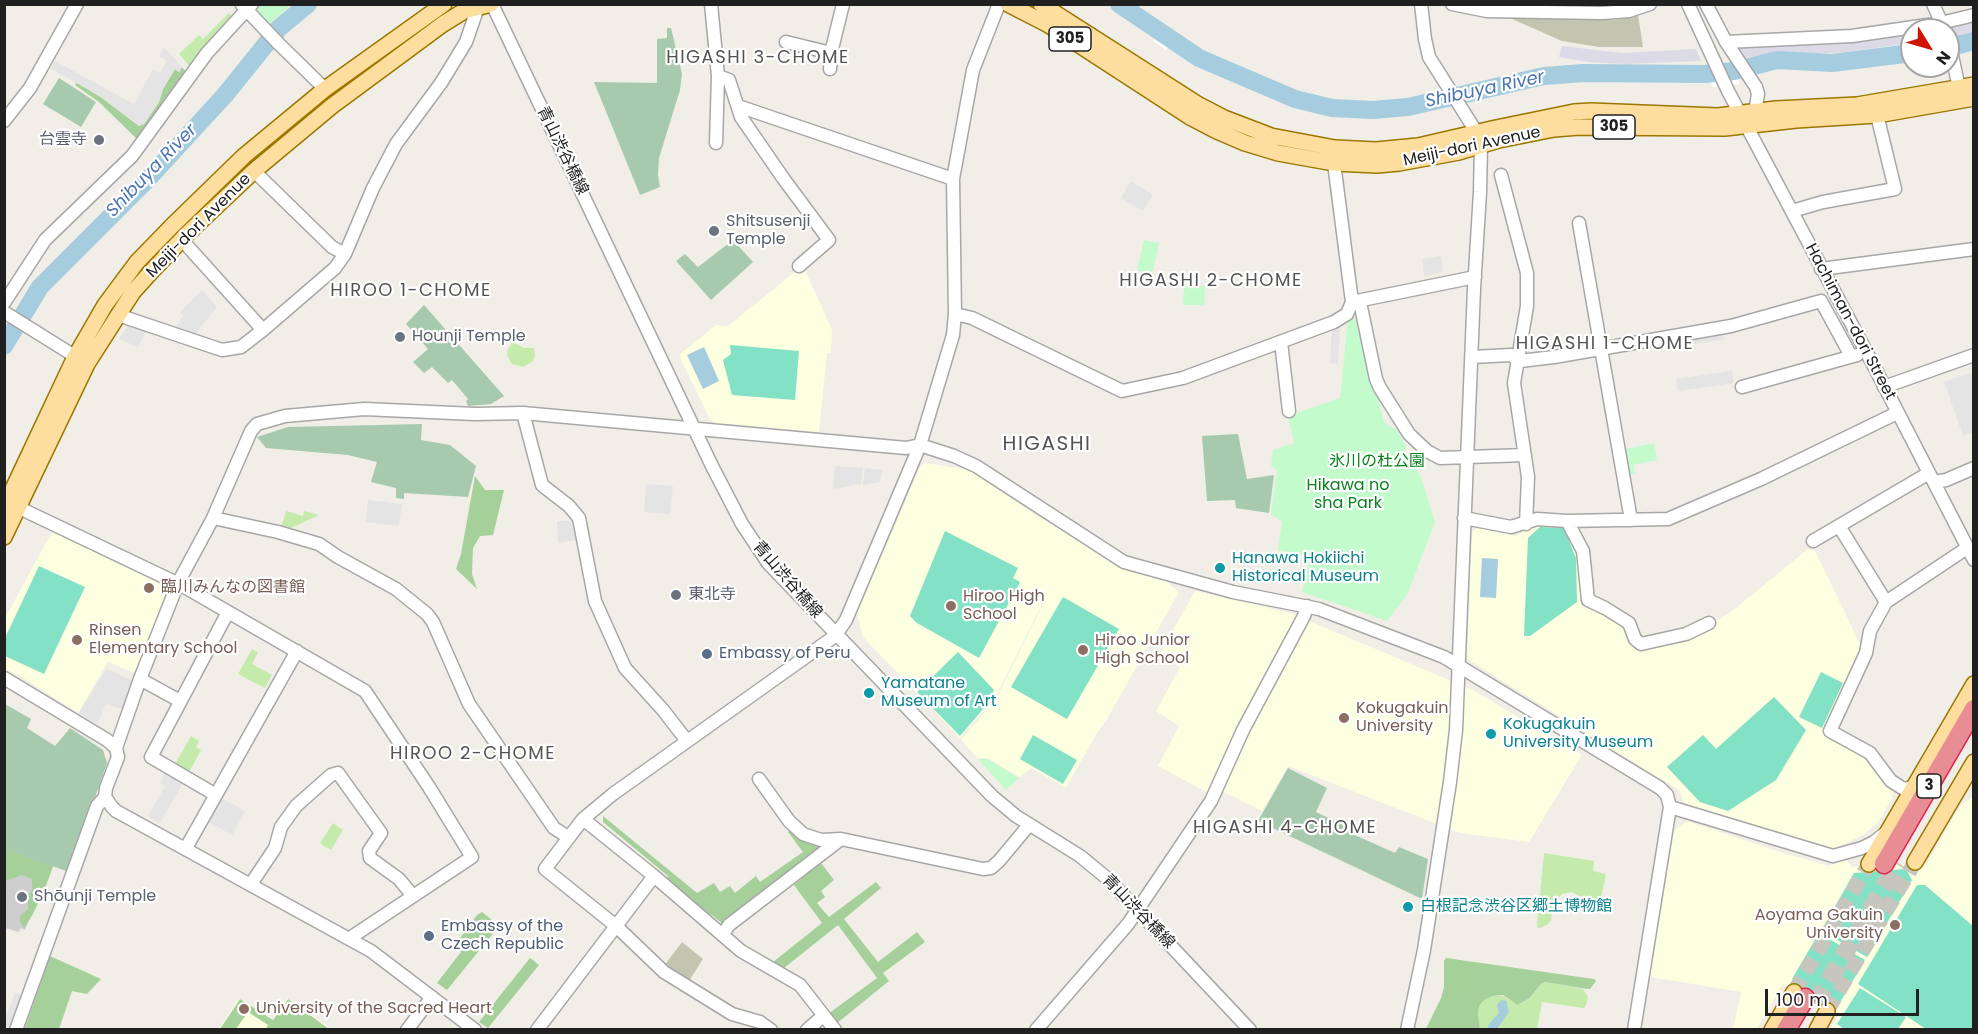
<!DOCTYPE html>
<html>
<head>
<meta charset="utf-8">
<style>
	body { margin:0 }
	#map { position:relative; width:1978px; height:1034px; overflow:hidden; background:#f0eee6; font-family:Poppins,sans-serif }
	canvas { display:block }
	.frame { position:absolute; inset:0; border:6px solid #202020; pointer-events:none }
	.north { position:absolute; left:1900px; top:18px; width:60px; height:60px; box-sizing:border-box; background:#fff; border:2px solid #a6a6a6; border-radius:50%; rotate:127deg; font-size:16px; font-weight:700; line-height:24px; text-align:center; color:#202020 }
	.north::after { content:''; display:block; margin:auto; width:21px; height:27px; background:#cf1400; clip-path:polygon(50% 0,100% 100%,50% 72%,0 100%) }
	.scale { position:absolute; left:1765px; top:989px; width:154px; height:27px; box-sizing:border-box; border:3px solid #202020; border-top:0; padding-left:8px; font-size:18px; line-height:21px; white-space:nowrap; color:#202020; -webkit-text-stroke:4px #fff; paint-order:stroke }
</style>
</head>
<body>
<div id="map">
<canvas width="1978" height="1034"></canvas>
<div class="frame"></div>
<div class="north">N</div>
<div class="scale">100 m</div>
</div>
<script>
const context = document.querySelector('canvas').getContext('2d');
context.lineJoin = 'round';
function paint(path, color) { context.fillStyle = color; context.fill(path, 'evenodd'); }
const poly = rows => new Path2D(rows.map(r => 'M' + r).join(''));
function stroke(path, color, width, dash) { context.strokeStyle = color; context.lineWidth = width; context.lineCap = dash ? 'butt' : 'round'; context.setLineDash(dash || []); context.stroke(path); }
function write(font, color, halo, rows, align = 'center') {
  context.font = font + ' Poppins,"Noto Sans JP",sans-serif'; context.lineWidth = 4.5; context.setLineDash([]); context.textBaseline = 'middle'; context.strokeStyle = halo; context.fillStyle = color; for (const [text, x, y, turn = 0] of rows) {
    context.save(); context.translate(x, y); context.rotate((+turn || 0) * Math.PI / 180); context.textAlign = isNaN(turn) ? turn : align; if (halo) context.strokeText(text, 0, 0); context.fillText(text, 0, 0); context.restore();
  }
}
paint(poly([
	[797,270,805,270,832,330,831,353,827,353,819,432,715,423,709,418,679,355,716,325,728,326],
	[926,463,969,470,1031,512,1091,549,1121,566,1165,580,1179,592,1107,719,1097,733,1066,788,1031,768,1020,777,987,758,977,758,961,739,995,701,1046,598,1058,599,1045,598,994,700,960,738,863,637,857,613,920,467],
	[1538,522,1565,523,1579,557,1582,603,1625,625,1634,643,1707,627,1732,611,1808,549,1815,551,1862,648,1823,732,1868,755,1894,788,1892,799,1878,822,1865,834,1832,850,1684,803,1679,790,1467,659,1472,532,1479,527,1516,536],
	[52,532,162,585,167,598,137,674,108,662,78,713,20,676,5,668,5,618],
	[1195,591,1290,613,1473,690,1582,755,1529,842,1460,833,1288,766,1262,811,1214,787,1208,793,1158,766,1179,726,1156,711,1180,667,1159,655],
	[1973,797,1973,1029,1830,1029,1838,1016,1783,984,1757,1029,1733,1029,1741,992,1650,977,1674,831,1687,821,1783,853,1829,866,1845,859,1853,867,1927,863,1960,806],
	[239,998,273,1019,287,998,331,1029,218,1030]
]), '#fcffe0');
paint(poly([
	[5,850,51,866,25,930,21,928,19,932,5,928]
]), '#cecece');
paint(poly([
	[1503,15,1615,20,1638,15,1643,47,1599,47,1562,41],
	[682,942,703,959,689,981,664,966]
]), '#c3c5b1');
paint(poly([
	[229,13,233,17,191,68,179,54,199,35,203,39],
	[513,342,524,348,534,348,535,355,533,361,523,367,512,364,507,355,508,349],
	[286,511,303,516,304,511,319,515,287,530,281,528],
	[252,649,258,652,252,664,272,675,265,688,238,674],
	[191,736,199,741,196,747,201,750,188,774,174,766],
	[333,823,343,830,331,850,320,843],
	[1544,853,1594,861,1593,871,1606,874,1601,898,1598,901,1588,900,1571,892,1562,894,1553,903,1551,920,1548,924,1540,928,1537,927],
	[1547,982,1583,989,1588,997,1586,1005,1584,1008,1542,1002,1537,1029,1480,1029,1478,1013,1479,1006,1484,1000,1492,996,1503,996,1519,1005,1531,998,1542,983]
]), '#c4ebab');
paint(poly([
	[182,67,187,73,140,142,99,102,75,85,77,82,102,98,139,126,144,124,159,102,163,89,175,69,179,72],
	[475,476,485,490,504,490,493,535,480,536,473,548,472,574,477,589,456,569,461,554],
	[4,814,54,864,44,891,33,914,24,928,20,921,20,916,28,909,28,897,32,890,32,879,22,875,5,881],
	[603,816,697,893,714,883,720,892,730,886,735,893,756,876,760,882,803,852,788,832,791,831,823,845,723,924,712,915,700,912,666,885,668,876,603,822],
	[821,863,834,880,821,891,825,897,817,903,829,917,876,882,881,888,844,919,878,962,917,932,925,942,883,973,889,981,836,1024,828,1014,877,978,838,925,784,968,773,962,822,923,794,885],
	[482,912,492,920,495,931,447,990,437,983,461,952,455,945,477,915],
	[50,956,101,979,87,994,72,991,59,1029,27,1029,25,1028],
	[530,958,539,965,488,1028,479,1022],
	[1446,958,1594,979,1596,981,1590,989,1587,989,1546,982,1542,983,1530,998,1518,1005,1503,995,1492,996,1484,1000,1479,1006,1478,1014,1480,1029,1426,1029,1441,998,1444,987,1444,961],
	[240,999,273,1020,288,999,329,1029,266,1029,268,1025,248,1012,236,1029,220,1029]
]), '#a5d09a');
paint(poly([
	[667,28,671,28,682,74,680,90,659,158,658,175,660,187,640,195,594,82,657,83,657,39,667,38],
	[59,78,96,102,81,127,43,104],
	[733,240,753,262,711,300,676,261,685,254,698,267],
	[424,305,446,330,504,396,491,404,468,406,466,401,468,399,452,380,448,383,432,367,424,373,413,362,428,349,406,324],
	[422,424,421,440,450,445,476,466,468,497,404,493,404,499,396,498,396,488,371,482,377,462,348,455,266,448,257,437,288,427],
	[1238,434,1247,479,1274,475,1269,513,1236,508,1235,500,1207,501,1202,436],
	[5,704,31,719,27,728,55,746,70,728,103,750,107,763,69,872,5,849],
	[1288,768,1327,788,1316,812,1349,828,1348,832,1395,853,1399,847,1428,859,1422,899,1258,821]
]), '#a7caaf');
paint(poly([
	[260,5,290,5,268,25,254,10],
	[1144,240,1159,243,1152,274,1137,270],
	[1184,286,1205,286,1204,305,1183,305],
	[1359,318,1383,419,1387,425,1396,429,1406,446,1406,454,1421,477,1435,522,1407,595,1387,621,1302,592,1310,557,1278,550,1282,522,1271,514,1277,470,1271,466,1273,450,1294,443,1288,416,1340,398,1348,320],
	[1654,443,1657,460,1633,465,1635,473,1627,475,1621,450],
	[978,759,987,759,1019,778,1006,790]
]), '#c3fbcd');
paint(poly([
	[730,345,799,351,795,400,732,395,723,360,731,354],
	[1540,527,1564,528,1576,558,1577,602,1530,636,1524,636,1528,538],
	[945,531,1018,568,1013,578,1020,582,979,658,917,623,910,616],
	[39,566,85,587,44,674,5,656,5,638],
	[1063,597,1119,629,1067,719,1011,687],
	[958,652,994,690,984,708,960,736,917,692],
	[1821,672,1843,683,1822,728,1799,717],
	[1774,697,1806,730,1776,780,1728,811,1700,802,1667,767,1703,735,1716,749],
	[1033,735,1077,760,1063,784,1020,759],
	[1906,869,1912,880,1867,957,1821,931,1854,873],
	[1917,885,1925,885,1973,926,1973,1029,1926,1029,1858,984],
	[1819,933,1865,960,1838,1006,1792,979],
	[1860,988,1906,1017,1898,1029,1844,1029,1837,1024]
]), '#83e1c6');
paint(poly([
	[164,47,182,67,179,72,175,69,163,88,159,102,144,124,139,126,103,98,51,69,55,61,134,104,153,69,160,73,167,61,159,56],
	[1131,181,1153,195,1143,211,1121,198],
	[1441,256,1443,272,1424,276,1422,259],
	[202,290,217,307,193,337,173,331,183,316,180,312],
	[131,322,148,328,138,348,119,338],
	[1332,327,1340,327,1338,364,1330,363],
	[1723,330,1724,339,1683,346,1682,337],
	[1732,371,1734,383,1678,391,1676,379],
	[1970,373,1973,374,1973,432,1963,436,1944,382],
	[835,466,863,468,861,484,833,489],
	[865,468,882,470,880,482,863,485],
	[646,484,673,486,670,514,644,512],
	[368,500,402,504,399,526,366,522],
	[557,521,570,521,576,532,577,540,558,543],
	[106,669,134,681,125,710,106,704,97,724,79,713],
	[167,770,185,780,160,823,148,816,165,786,160,783],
	[220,797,245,811,232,835,207,821],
	[15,993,26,996,13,1029,5,1025,5,1020]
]), '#e4e4e4');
paint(poly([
	[1973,18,1973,33,1952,38,1949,24],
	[1912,31,1912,43,1846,52,1742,58,1734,46],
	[1562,46,1622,53,1696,49,1701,61,1625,64,1589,62,1559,57]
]), '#dbdae6');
paint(poly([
	[704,347,719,381,703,389,687,355],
	[1482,558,1498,559,1496,598,1480,597],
	[1501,1000,1506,1001,1509,1012,1497,1029,1487,1029,1489,1024,1499,1013,1497,1005]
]), '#a6ccdf');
paint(poly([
	[1163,25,1177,34,1166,50,1153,41],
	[1729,63,1740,84,1713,87,1704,68]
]), '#fff');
stroke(poly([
	[1119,4,1199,58,1295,99,1332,108,1373,110,1408,107,1544,76,1583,73,1705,74,1734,71,1777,60,1832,63,1912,53],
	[1959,45,1974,41],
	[4,346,40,287,146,181,225,95,279,28,308,4]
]), '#a6ccdf', 18);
stroke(poly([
	[1794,992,1869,864],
	[1827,1011,1915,862]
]), '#c6c5be', 15, [15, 8]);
stroke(poly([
	[1815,1004,1898,863]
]), '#c6c5be', 18, [18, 9]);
const minor = poly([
	[492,4,712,466,742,524,768,563,992,796,1016,816,1080,856,1108,879,1250,1030],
	[711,4,718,76,729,80,741,117,783,178,829,240,799,266],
	[1452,4,1487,11,1602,13,1629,11,1650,4],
	[1688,4,1728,91,1877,372,1974,560],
	[1706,4,1726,42,1756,87,1758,94,1755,112,1751,120],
	[1933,4,1944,28],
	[242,5,279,44,325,89],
	[1948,37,1959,88],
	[786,42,831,53,843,4],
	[1726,42,1852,36,1941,23,1974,15],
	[830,69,831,53],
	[738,106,953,179],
	[4,121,30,88,77,4],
	[716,143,718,76],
	[254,171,332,247,345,254],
	[1501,175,1527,273,1527,306,1514,383,1528,477,1526,524],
	[1792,211,1823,202,1895,189,1877,115],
	[1579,223,1631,520],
	[182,240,263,330],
	[1821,269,1974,249],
	[1357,301,1361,307,1376,379,1380,388,1409,434,1427,451,1440,458,1525,455],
	[1352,302,1475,277],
	[4,303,45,240,132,156,207,53,252,4],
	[4,312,81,360],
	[955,314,972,318,1122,391,1183,378,1334,322,1347,314,1352,302,1334,163],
	[118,315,222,350,241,347,263,330,335,268,345,254,373,188,396,144,441,83,466,42,479,4],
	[1281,342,1289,411],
	[1472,357,1511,355,1520,361,1554,357,1731,326,1821,301,1851,356],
	[1742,387,1857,355],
	[1884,387,1974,355],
	[523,413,542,485,569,506,579,518,595,601,625,668,663,710,687,741],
	[1934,482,1946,480,1974,468],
	[11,504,183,586,365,691,429,787,472,857,350,938],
	[213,518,278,532,319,544,338,557,396,589,427,614,433,622,469,704,554,828,568,837],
	[1464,518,1511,527,1537,519,1567,521,1668,519,1761,479,1897,413],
	[1567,521,1583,551,1588,600,1605,608,1629,623,1635,639,1641,644,1686,634,1709,623],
	[1839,526,1886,602],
	[1813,541,1929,473],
	[4,678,107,740,116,748],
	[140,679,180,701],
	[759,779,789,821,803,834,821,840,841,839,983,869,991,868,999,861,1029,825],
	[1913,787,1904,789,1891,781,1870,753,1830,731,1866,653,1870,631,1886,602,1967,548],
	[216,795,151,757,228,612],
	[1670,807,1833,856,1862,848,1874,842,1884,834],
	[186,848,297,651],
	[654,876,741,951,800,985,835,1030],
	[251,884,275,848,281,827,296,806,331,775,338,773,381,833,369,851,370,858,399,879,413,896],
	[723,934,729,925,841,839],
	[16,1030,97,806,105,797],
	[407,1030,432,997],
	[475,1030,371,951,116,811,112,807,105,797,106,788,118,757,116,748,118,742,140,679,178,583,213,518,251,431,257,424,285,416,364,409,475,414,523,413,906,448,920,445,954,456,976,466,1124,562,1233,592,1319,609,1444,657,1660,788,1667,795,1670,807,1634,1030],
	[537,1030,654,876,583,819],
	[771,1030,760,1022,732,1014,664,972,616,926,545,869,583,819,613,794,835,636,846,620,920,445,953,335,955,314,953,179,973,70,999,4],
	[807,1030,823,1016],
	[1036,1030,1128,924,1211,801,1243,730,1304,616,1307,606],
	[1407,1030,1424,950,1450,782,1456,730,1474,289,1480,192,1481,145,1477,133,1429,57,1425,39,1421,4]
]);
const major = poly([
	[1008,4,1047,24,1190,117,1217,131,1245,143,1278,153,1334,163,1377,165,1399,163,1459,152,1499,140,1554,129,1579,127,1725,128,1796,120,1877,115,1974,98],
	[1041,4,1199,105,1224,118,1271,136,1335,148,1376,150,1418,146,1496,128,1574,112,1591,111,1718,116,1776,109,1857,105,1974,85],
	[4,508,75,357,105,305,137,262,172,226,244,156,325,89,444,4],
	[4,537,87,364,133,292,151,272,186,235,254,171,332,106,443,24,464,11,491,4],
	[1915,862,1974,762],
	[1869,864,1974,684],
	[1772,1030,1794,992],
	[1817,1030,1827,1011]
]);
const highway = poly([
	[1884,864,1974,709],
	[1786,1030,1805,998]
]);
stroke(minor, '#a7a7a7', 15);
stroke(major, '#9b7700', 18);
stroke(highway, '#de2351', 21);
stroke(minor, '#fff', 12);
stroke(major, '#fdde9e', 15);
stroke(highway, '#e98d95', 18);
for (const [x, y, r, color] of [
	[99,140,6,"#6b7280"],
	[714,231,6,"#6b7280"],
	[400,337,6,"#6b7280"],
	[1220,568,6,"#0f9aa8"],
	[149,588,6,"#8d6e63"],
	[676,595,6,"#6b7280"],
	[951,606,6,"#8d6e63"],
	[77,640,6,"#8d6e63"],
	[1083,650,6,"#8d6e63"],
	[707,654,6,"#5c6f8a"],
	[869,693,6,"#0f9aa8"],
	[1344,718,6,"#8d6e63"],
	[1491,734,6,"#0f9aa8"],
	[22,897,6,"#6b7280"],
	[1408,907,6,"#0f9aa8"],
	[1895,925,6,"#8d6e63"],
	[429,936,6,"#5c6f8a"],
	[244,1009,6,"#8d6e63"]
]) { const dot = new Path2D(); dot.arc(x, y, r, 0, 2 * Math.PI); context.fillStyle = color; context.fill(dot); stroke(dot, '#fff', 2); }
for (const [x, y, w] of [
	[1070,39,42],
	[1614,127,42],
	[1929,786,24]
]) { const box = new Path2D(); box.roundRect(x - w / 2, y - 12, w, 24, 4.5); context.fillStyle = '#fff'; context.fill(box); stroke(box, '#202020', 1.5); }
write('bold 15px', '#202020', null, [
	["305",1070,39],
	["305",1614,127],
	["3",1929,786]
]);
write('16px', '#5b616d', '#fff', [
	["台雲寺",87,140,"right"],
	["Shitsusenji",726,222],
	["Temple",726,240],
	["Hounji Temple",412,337],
	["東北寺",688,595],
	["Shōunji Temple",34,897]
], 'left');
write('16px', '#202020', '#fff', [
	["Meiji-dori Avenue",1472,147,-12],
	["青山渋谷橋線",562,151,64],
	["Meiji-dori Avenue",199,226,-45],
	["Hachiman-dori Street",1850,322,62],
	["青山渋谷橋線",787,580,49],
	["青山渋谷橋線",1138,912,46]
]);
write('16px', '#0a821f', '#fff', [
	["氷川の杜公園",1377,462],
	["Hikawa no",1348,486],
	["sha Park",1348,504]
]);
write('16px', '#0d838f', '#fff', [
	["Hanawa Hokiichi",1232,559],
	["Historical Museum",1232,577],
	["Yamatane",881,684],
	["Museum of Art",881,702],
	["Kokugakuin",1503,725],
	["University Museum",1503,743],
	["白根記念渋谷区郷土博物館",1420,907]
], 'left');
write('16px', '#785e54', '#fff', [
	["臨川みんなの図書館",161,588],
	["Hiroo High",963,597],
	["School",963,615],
	["Rinsen",89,631],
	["Elementary School",89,649],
	["Hiroo Junior",1095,641],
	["High School",1095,659],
	["Kokugakuin",1356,709],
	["University",1356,727],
	["Aoyama Gakuin",1883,916,"right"],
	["University",1883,934,"right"],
	["University of the Sacred Heart",256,1009]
], 'left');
write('16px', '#4e5e75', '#fff', [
	["Embassy of Peru",719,654],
	["Embassy of the",441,927],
	["Czech Republic",441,945]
], 'left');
context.letterSpacing = '1.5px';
write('18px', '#535353', '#fff', [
	["HIGASHI 3-CHOME",758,58],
	["HIGASHI 2-CHOME",1211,281],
	["HIROO 1-CHOME",411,291],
	["HIGASHI 1-CHOME",1605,344],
	["HIROO 2-CHOME",473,754],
	["HIGASHI 4-CHOME",1285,828]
]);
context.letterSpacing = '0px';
write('italic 18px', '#4a74b2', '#fff', [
	["Shibuya River",1485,90,-12],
	["Shibuya River",152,171,-46]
]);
context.letterSpacing = '1.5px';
write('20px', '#535353', '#fff', [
	["HIGASHI",1047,445]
]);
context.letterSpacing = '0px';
</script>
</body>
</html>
